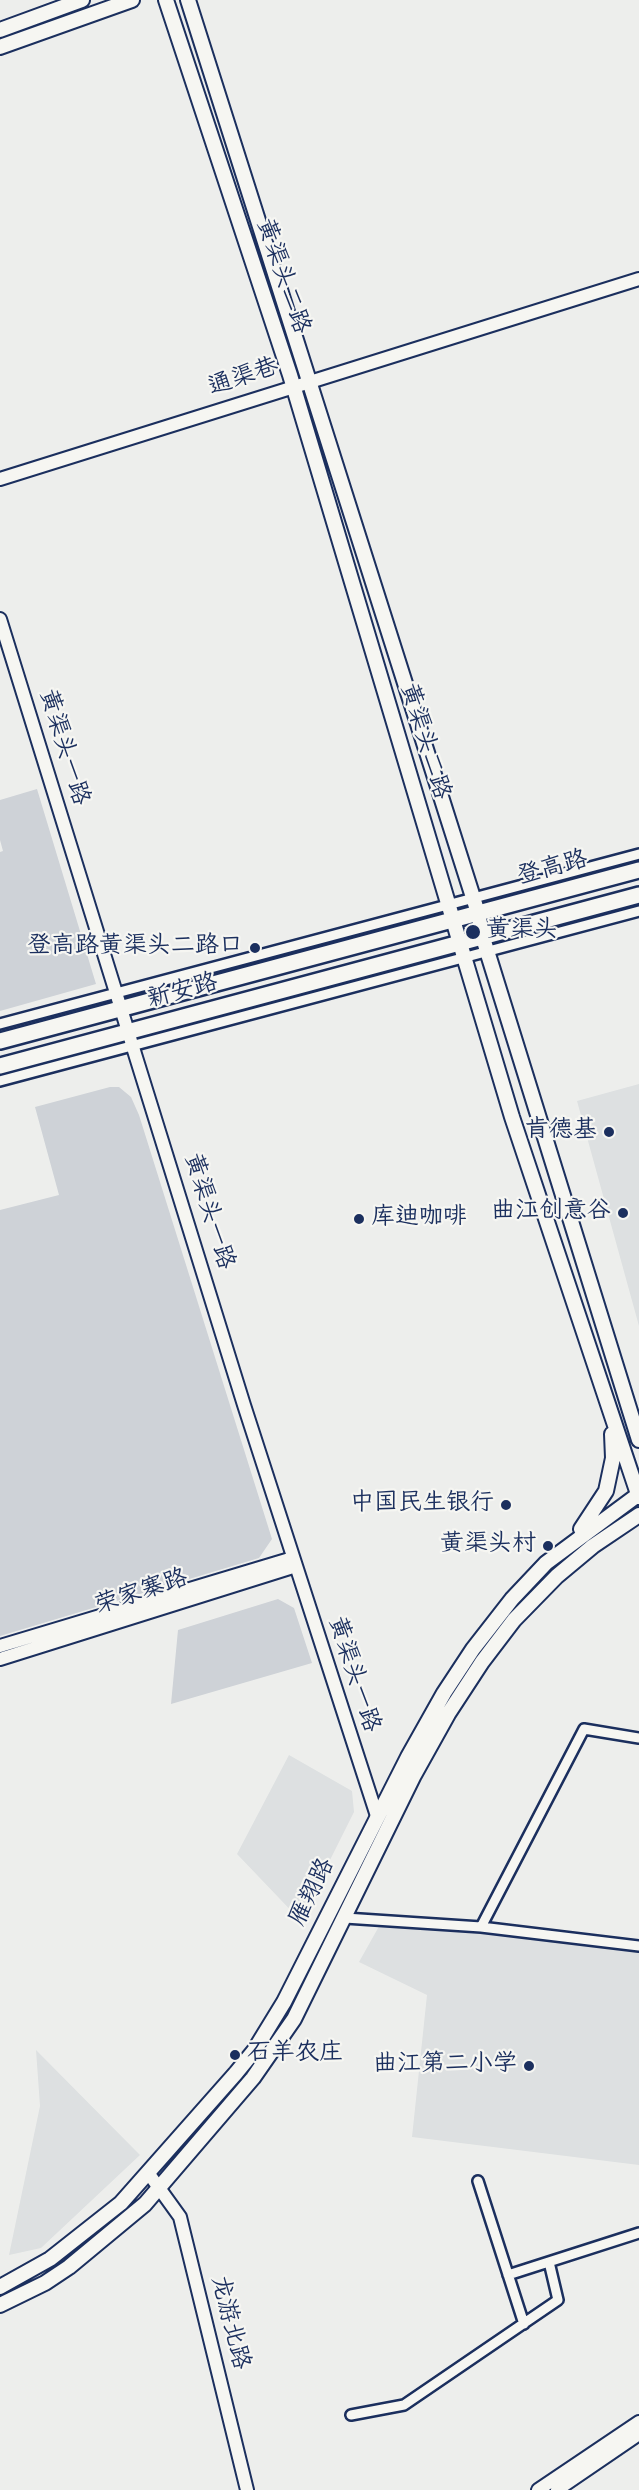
<!DOCTYPE html>
<html>
<head>
<meta charset="utf-8">
<style>
	body { margin:0 }
	canvas { display:block; background:#edeeec }
</style>
</head>
<body>
<canvas width="639" height="2490"></canvas>
<script>
const context = document.querySelector('canvas').getContext('2d');
context.lineJoin = 'round';
function paint(path, color) { context.fillStyle = color; context.fill(path, 'evenodd'); }
const poly = rows => new Path2D(rows.map(r => 'M' + r).join(''));
function stroke(path, color, width, dash) { context.strokeStyle = color; context.lineWidth = width; context.lineCap = dash ? 'butt' : 'round'; context.setLineDash(dash || []); context.stroke(path); }
function write(font, color, halo, rows, align = 'center') {
  context.font = font + ' "Indie Flower","LXGW WenKai TC",sans-serif'; context.lineWidth = 4.5; context.setLineDash([]); context.textBaseline = 'middle'; context.strokeStyle = halo; context.fillStyle = color; for (const [text, x, y, turn = 0] of rows) {
    context.save(); context.translate(x, y); context.rotate((+turn || 0) * Math.PI / 180); context.textAlign = isNaN(turn) ? turn : align; if (halo) context.strokeText(text, 0, 0); context.fillText(text, 0, 0); context.restore();
  }
}
paint(poly([
	[639,1084,639,1326,577,1101],
	[289,1755,352,1791,354,1812,300,1920,237,1854],
	[382,1921,639,1949,639,2165,412,2137,427,1995,359,1962],
	[36,2050,140,2155,41,2248,9,2255,40,2106]
]), '#dde0e1');
paint(poly([
	[37,789,96,984,0,1011,0,852,3,851,0,840,0,800],
	[110,1087,119,1087,131,1097,139,1115,272,1539,259,1558,0,1636,0,1210,59,1195,35,1107],
	[278,1599,294,1608,312,1663,171,1704,178,1630]
]), '#ced2d7');
const minor = poly([
	[0,1024,639,854],
	[0,1081,639,911],
	[345,1918,481,1927,639,1946],
	[481,1927,584,1729,639,1738],
	[478,2181,524,2324],
	[508,2275,639,2233],
	[351,2415,404,2405,558,2300,549,2262]
]);
const tertiary = poly([
	[0,479,639,279],
	[0,619,244,1405,377,1816],
	[0,1646,293,1558],
	[0,1659,296,1566],
	[149,2174,180,2217,247,2490],
	[538,2490,639,2422],
	[557,2490,639,2434]
]);
const secondary = poly([
	[166,0,290,375,512,1117,639,1497],
	[188,0,478,913,483,938,639,1440],
	[0,30,82,0],
	[0,47,132,0],
	[581,1529,606,1491,613,1458,612,1434],
	[0,2287,50,2259,121,2203,236,2073,254,2051,284,2002,408,1757,444,1693,473,1649,512,1599,546,1563,639,1494],
	[0,2305,45,2283,69,2267,145,2204,253,2078,294,2019,414,1775,448,1714,482,1662,514,1620,557,1576,593,1546,639,1515]
]);
const primary = poly([
	[0,1041,639,870],
	[0,1066,639,895]
]);
stroke(minor, '#1b2f5e', 14);
stroke(tertiary, '#1b2f5e', 16);
stroke(secondary, '#1b2f5e', 18);
stroke(primary, '#1b2f5e', 20);
stroke(minor, '#f6f6f2', 9);
stroke(tertiary, '#f6f6f2', 12);
stroke(secondary, '#f6f6f2', 14);
stroke(primary, '#f6f6f2', 15);
for (const [x, y, r, color] of [
	[473,932,8,"#1b2f5e"],
	[255,948,6,"#1b2f5e"],
	[609,1132,6,"#1b2f5e"],
	[623,1213,6,"#1b2f5e"],
	[359,1219,6,"#1b2f5e"],
	[506,1505,6,"#1b2f5e"],
	[548,1546,6,"#1b2f5e"],
	[235,2055,6,"#1b2f5e"],
	[529,2066,6,"#1b2f5e"]
]) { const dot = new Path2D(); dot.arc(x, y, r, 0, 2 * Math.PI); context.fillStyle = color; context.fill(dot); stroke(dot, '#f6f6f2', 2); }
write('24px', '#1b2f5e', '#f6f6f2', [
	["黄渠头二路",281,277,71],
	["通渠巷",244,379,-18],
	["黄渠头二路",423,742,73],
	["黄渠头一路",62,748,73],
	["登高路",553,870,-15],
	["新安路",183,993,-15],
	["黄渠头一路",207,1212,73],
	["荣家寨路",142,1594,-18],
	["黄渠头一路",352,1675,72],
	["雁翔路",314,1893,-64],
	["龙游北路",228,2323,76]
]);
write('24px', '#1b2f5e', '#f6f6f2', [
	["黄渠头",486,932,"left"],
	["登高路黄渠头二路口",243,948],
	["肯德基",597,1132],
	["曲江创意谷",611,1213],
	["库迪咖啡",371,1219,"left"],
	["中国民生银行",494,1505],
	["黄渠头村",536,1546],
	["石羊农庄",247,2055,"left"],
	["曲江第二小学",517,2066]
], 'right');
</script>
</body>
</html>
